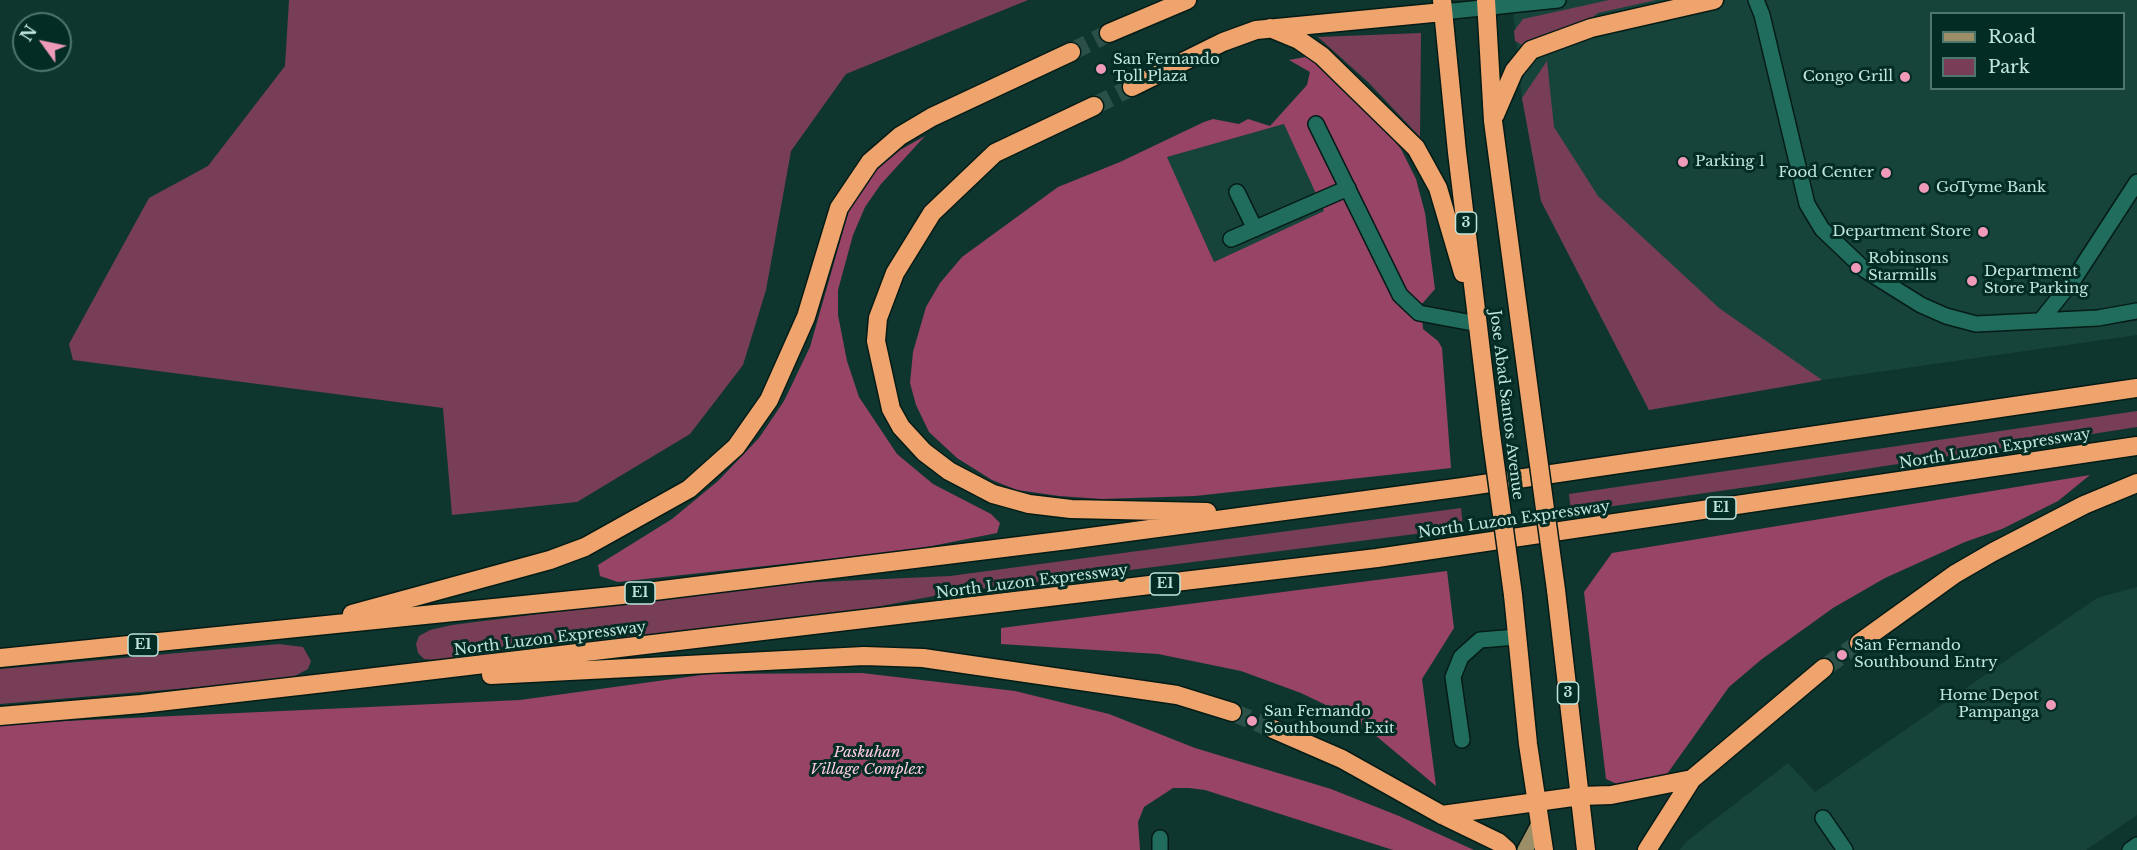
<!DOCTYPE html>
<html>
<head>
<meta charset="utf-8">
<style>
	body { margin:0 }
	#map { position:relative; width:2137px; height:850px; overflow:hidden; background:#0f362e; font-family:"Libre Baskerville",serif }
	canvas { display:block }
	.legend { position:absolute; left:1930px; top:12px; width:195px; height:78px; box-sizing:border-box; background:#032c24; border:2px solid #4f766d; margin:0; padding:8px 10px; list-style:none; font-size:18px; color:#c2e5db }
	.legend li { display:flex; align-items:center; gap:12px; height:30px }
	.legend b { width:30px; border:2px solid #4f766d }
	.north { position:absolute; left:12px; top:12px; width:60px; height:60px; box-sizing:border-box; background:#032c24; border:2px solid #4f766d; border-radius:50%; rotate:303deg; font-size:16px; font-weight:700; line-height:24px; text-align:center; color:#c2e5db }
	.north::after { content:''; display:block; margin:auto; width:21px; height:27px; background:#ef9ab9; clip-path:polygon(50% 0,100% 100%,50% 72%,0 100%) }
</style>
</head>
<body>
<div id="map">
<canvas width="2137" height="850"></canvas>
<ul class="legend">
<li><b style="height:8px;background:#9c8e66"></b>Road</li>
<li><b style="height:16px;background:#783e55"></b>Park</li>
</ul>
<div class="north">N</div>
</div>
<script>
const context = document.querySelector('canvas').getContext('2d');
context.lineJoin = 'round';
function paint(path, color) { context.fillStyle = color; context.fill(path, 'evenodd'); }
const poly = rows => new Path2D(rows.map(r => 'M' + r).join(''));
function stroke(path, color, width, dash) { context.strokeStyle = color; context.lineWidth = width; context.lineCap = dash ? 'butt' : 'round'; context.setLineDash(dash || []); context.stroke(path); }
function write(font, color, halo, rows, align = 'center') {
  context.font = font + ' "Libre Baskerville",serif'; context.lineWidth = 6; context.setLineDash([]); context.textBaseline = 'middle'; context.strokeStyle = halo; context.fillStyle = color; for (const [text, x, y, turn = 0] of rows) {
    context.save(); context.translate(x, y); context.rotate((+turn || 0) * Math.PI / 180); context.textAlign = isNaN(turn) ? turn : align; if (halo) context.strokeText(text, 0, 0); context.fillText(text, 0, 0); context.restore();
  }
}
paint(poly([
	[1512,0,2137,0,2137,335,1822,380,1649,410,1541,201,1522,98],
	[1932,14,2124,14,2124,88,1932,88],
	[1285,124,1325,211,1214,262,1167,157],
	[2137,587,2137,815,2086,850,1680,850,1687,841,1788,763,1815,792,2097,598]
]), '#16443b');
paint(poly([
	[289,0,1028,0,846,74,791,151,766,290,743,365,690,434,577,502,452,515,443,408,73,360,69,344,149,198,208,166,285,66],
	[1609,0,1656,0,1598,13,1588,21,1551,32,1522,45,1515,41,1514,31,1523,19],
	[1421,33,1420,137,1368,82,1318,37],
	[1547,61,1554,127,1598,196,1719,308,1822,380,1649,410,1541,201,1522,98],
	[2137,411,2137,427,1762,485,1571,512,1569,494],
	[1461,508,1463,528,955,592,813,619,444,661,424,659,418,653,416,644,419,636,430,630,452,625,775,584,950,576],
	[279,644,303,647,311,661,308,669,293,677,223,685,0,704,0,669]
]), '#783e55');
paint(poly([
	[1306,57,1316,58,1379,122,1401,149,1416,179,1425,213,1435,289,1421,305,1423,329,1438,341,1442,348,1451,468,1195,496,1102,499,1059,496,1017,490,992,480,957,458,929,432,916,405,910,383,913,352,926,307,940,283,962,257,1058,187,1120,162,1204,122,1213,119,1239,124,1248,119,1270,126,1307,85,1310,72,1289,60],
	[1284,124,1324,211,1214,262,1167,157],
	[925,136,881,184,865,207,853,235,838,290,838,315,847,361,859,397,897,454,933,484,991,514,1000,523,997,533,912,550,618,582,600,576,598,565,672,519,718,481,759,438,784,401,810,347,849,210,869,176,900,150],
	[2090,475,2058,501,2002,529,1965,542,1885,578,1833,608,1762,659,1729,687,1667,774,1617,784,1606,779,1584,592,1612,553],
	[1447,571,1454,628,1422,679,1436,786,1357,720,1301,693,1241,671,1158,654,1001,644,1001,628],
	[862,673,1015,691,1109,714,1195,748,1331,789,1399,816,1474,850,1393,850,1205,790,1189,788,1173,788,1144,807,1138,822,1140,850,0,850,0,724,520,700,709,674]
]), '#974466');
stroke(poly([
	[1071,52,1109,33],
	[1094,106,1132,87],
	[1824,668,1859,643],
	[1232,712,1273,729]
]), '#2a5048', 18, [18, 9]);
const minor = poly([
	[1756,0,1762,15,1807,204,1822,229,1865,270,1921,305,1946,316,1976,324,2098,318,2137,311],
	[1443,12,1558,0],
	[1316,124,1400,295,1419,313,1478,324],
	[1237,192,1255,229],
	[1231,239,1348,188],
	[2042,319,2074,279,2137,182],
	[1462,740,1453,677,1461,657,1480,640,1517,637],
	[1823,818,1845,850],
	[1160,838,1160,850],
	[2130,850,2137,845]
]);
const major = poly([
	[1525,850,1540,822]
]);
const highway = poly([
	[1442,0,1457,152,1491,434],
	[1486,0,1493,121,1534,428],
	[1270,28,1299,40,1322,56,1416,148,1438,188,1463,273],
	[1109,33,1187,0],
	[1132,87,1223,42,1256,30,1443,12],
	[1094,106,995,153,932,213,895,273,878,318,876,341,891,409,901,427,924,452,949,471,993,494,1029,504,1071,509,1207,512],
	[1495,115,1514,71,1531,50,1591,28,1714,0],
	[1556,590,1586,850],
	[1513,595,1528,744,1544,850],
	[352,614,550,560,585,547,689,489,736,447,769,400,806,317,839,208,870,162,900,136,932,117,1071,52],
	[1859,643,1955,574,1993,552,2084,505,2137,483],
	[0,658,622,595,1068,540,1463,487,2137,388],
	[491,675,864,656,923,658,1177,695,1232,712],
	[0,716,141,704,333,682,1377,558,2137,446],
	[1273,729,1342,759,1442,815,1498,842,1507,850],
	[1442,815,1580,796,1611,795,1692,779],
	[1647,850,1692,779,1824,668]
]);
stroke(minor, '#051b16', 18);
stroke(major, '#051b16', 18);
stroke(highway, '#051b16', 21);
stroke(minor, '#206c5d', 15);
stroke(major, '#9c8e66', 15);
stroke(highway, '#eea46c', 18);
const highwayBridge = poly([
	[1534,428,1556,590],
	[1491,434,1513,595]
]);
stroke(highwayBridge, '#051b16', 21, []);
stroke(highwayBridge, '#eea46c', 18);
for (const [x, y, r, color] of [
	[1101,69,6,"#ef9ab9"],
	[1905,77,6,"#ef9ab9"],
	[1683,162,6,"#ef9ab9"],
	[1886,173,6,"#ef9ab9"],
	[1924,188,6,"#ef9ab9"],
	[1983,232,6,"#ef9ab9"],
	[1856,268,6,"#ef9ab9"],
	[1972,281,6,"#ef9ab9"],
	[1842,655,6,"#ef9ab9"],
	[2051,705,6,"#ef9ab9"],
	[1252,721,6,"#ef9ab9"]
]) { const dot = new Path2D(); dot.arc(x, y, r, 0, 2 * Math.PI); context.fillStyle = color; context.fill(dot); stroke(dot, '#032c24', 2); }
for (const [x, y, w] of [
	[1466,223,21],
	[1721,508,30],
	[1165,584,30],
	[640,593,30],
	[143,645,30],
	[1568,693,21]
]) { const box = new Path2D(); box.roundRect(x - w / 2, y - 11, w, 22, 4.5); context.fillStyle = '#032c24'; context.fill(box); stroke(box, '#c2e5db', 1.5); }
write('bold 14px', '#c2e5db', null, [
	["3",1466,223],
	["E1",1721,508],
	["E1",1165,584],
	["E1",640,593],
	["E1",143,645],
	["3",1568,693]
]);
write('15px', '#c2e5db', '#032c24', [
	["San Fernando",1113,60],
	["Toll Plaza",1113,77],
	["Congo Grill",1893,77,"right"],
	["Parking 1",1695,162],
	["Food Center",1874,173,"right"],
	["GoTyme Bank",1936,188],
	["Department Store",1971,232,"right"],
	["Robinsons",1868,259],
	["Starmills",1868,276],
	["Department",1984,272],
	["Store Parking",1984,289],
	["San Fernando",1854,646],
	["Southbound Entry",1854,663],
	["Home Depot",2039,696,"right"],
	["Pampanga",2039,713,"right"],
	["San Fernando",1264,712],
	["Southbound Exit",1264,729]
], 'left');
write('15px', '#c2e5db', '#032c24', [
	["Jose Abad Santos Avenue",1506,405,83],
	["North Luzon Expressway",1995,449,-9],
	["North Luzon Expressway",1514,520,-8],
	["North Luzon Expressway",1032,582,-7],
	["North Luzon Expressway",550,639,-7]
]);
write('italic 15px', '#fdccdc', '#032c24', [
	["Paskuhan",867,753],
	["Village Complex",867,770]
]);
</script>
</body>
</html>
